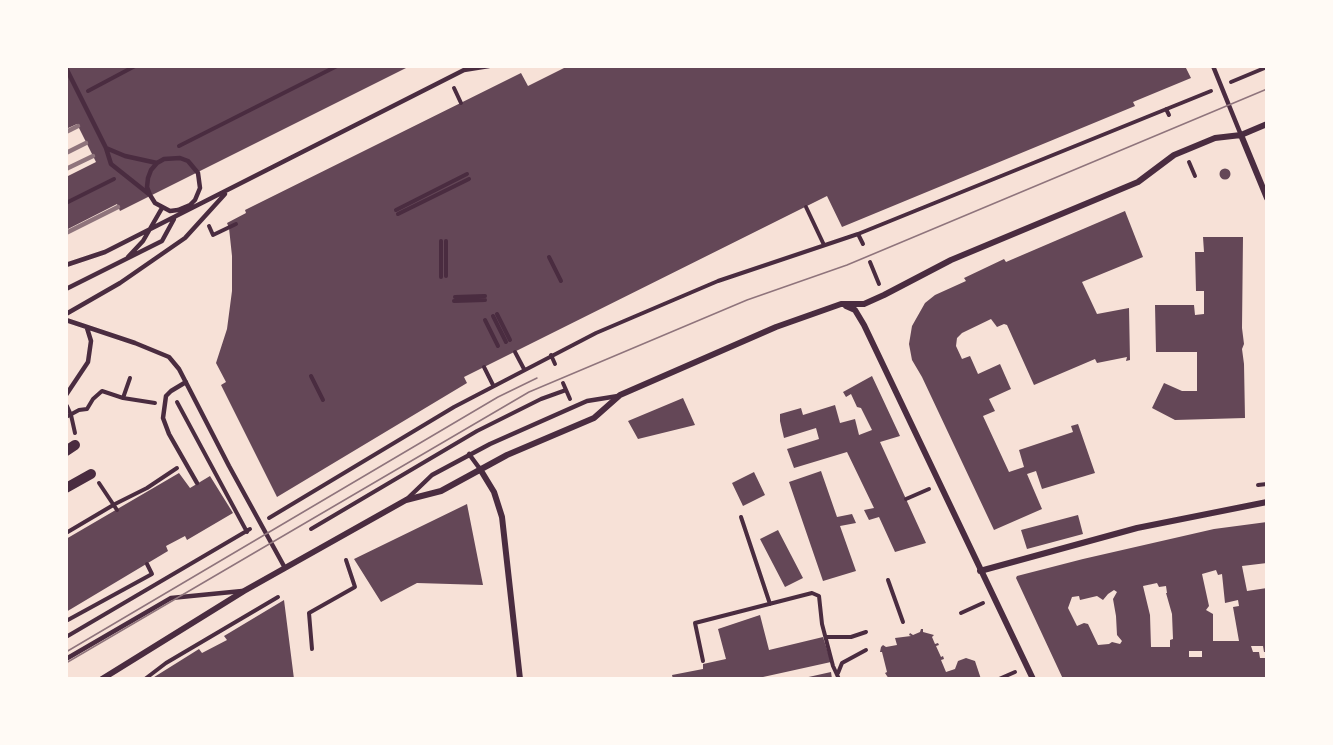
<!DOCTYPE html>
<html>
<head>
<meta charset="utf-8">
<style>
	body { margin:0 }
	#map { position:relative; width:1333px; height:745px; overflow:hidden; background:#f7e1d7; font-family:Commissioner,sans-serif }
	canvas { display:block }
	.frame { position:absolute; inset:0; border:68px solid #fffaf5; pointer-events:none }
</style>
</head>
<body>
<div id="map">
<canvas width="1333" height="745"></canvas>
<div class="frame"></div>
</div>
<script>
const context = document.querySelector('canvas').getContext('2d');
context.lineJoin = 'round';
function paint(path, color) { context.fillStyle = color; context.fill(path, 'evenodd'); }
const poly = rows => new Path2D(rows.map(r => 'M' + r).join(''));
function stroke(path, color, width, dash) { context.strokeStyle = color; context.lineWidth = width; context.lineCap = dash ? 'butt' : 'round'; context.setLineDash(dash || []); context.stroke(path); }
paint(poly([
	[66,66,410,66,120,211,117,204,66,230,66,177,96,162,77,124,66,129],
	[568,66,1185,66,1191,78,1133,102,1135,106,842,227,827,196,464,377,467,383,277,497,221,385,226,382,216,363,227,329,232,291,232,256,229,228,227,223,246,213,245,210,521,73,528,86],
	'1219.5 174a5.5 5.5 0 1 1 11 0a5.5 5.5 0 1 1-11 0Z',
	[1125,211,1143,257,1082,282,1097,314,1129,308,1130,360,1126,361,1127,357,1097,363,1095,359,1034,385,1007,325,1004,324,997,327,991,319,962,333,957,338,956,346,962,359,970,356,978,374,1000,364,1011,389,989,399,995,411,983,416,1009,472,1024,467,1019,450,1073,432,1071,426,1078,424,1095,473,1042,489,1036,471,1027,474,1042,509,994,530,922,377,912,360,909,344,912,326,925,303,935,295,966,281,964,278,1004,259,1006,262],
	[1203,237,1243,237,1242,328,1244,344,1242,349,1244,364,1245,418,1175,420,1152,408,1164,383,1182,391,1197,391,1197,352,1156,352,1155,305,1194,305,1195,315,1204,314,1204,291,1196,291,1195,252,1204,252],
	[872,376,900,436,880,442,926,543,895,552,879,517,869,520,864,510,874,508,847,452,794,468,787,449,819,439,816,428,784,438,780,421,780,414,801,408,803,415,835,405,840,423,855,419,859,435,872,430,861,408,857,407,851,394,846,397,843,392],
	[683,398,695,425,638,439,628,421],
	[821,471,837,517,852,514,856,523,840,526,856,571,823,581,789,482],
	[754,472,765,495,743,506,732,483],
	[179,473,190,488,210,476,233,513,187,540,185,536,166,546,168,551,66,612,66,539],
	[467,504,483,585,417,583,381,602,354,559],
	[1078,515,1083,534,1027,549,1021,530],
	[1267,522,1267,563,1242,566,1247,591,1267,588,1267,652,1264,652,1263,646,1251,646,1253,652,1259,652,1260,658,1267,658,1267,679,1063,679,1016,578,1017,576,1083,559,1214,529],
	[1216,570,1218,575,1222,574,1225,603,1238,600,1239,606,1233,607,1239,641,1213,641,1213,614,1206,610,1209,606,1202,574],
	[1157,583,1159,587,1166,586,1167,593,1166,593,1172,614,1173,639,1170,640,1170,647,1151,647,1150,615,1143,586],
	[1114,590,1117,592,1113,599,1116,616,1117,635,1122,641,1120,644,1112,642,1109,644,1098,645,1088,624,1084,623,1077,626,1068,608,1072,597,1079,596,1080,600,1097,596,1103,600,1108,594],
	[1189,651,1202,651,1202,657,1189,657],
	[778,530,803,578,785,587,760,539],
	[284,600,294,679,151,679,199,649,202,653,227,640,224,636],
	[760,615,769,650,823,637,831,662,754,679,673,679,672,675,703,669,703,664,726,659,718,629],
	[921,629,923,629,923,632,934,635,932,637,935,644,938,643,939,645,936,646,941,657,943,656,944,659,941,660,946,672,955,669,958,661,966,658,975,661,981,679,889,679,885,673,887,672,882,652,880,652,881,647,883,645,886,647,897,645,895,638,911,636,909,635,910,633,913,635,920,632],
	[831,672,832,679,804,679,804,678]
]), '#644757');
stroke(poly([
	[1231,82,1267,67],
	[454,88,461,103],
	[88,91,135,66],
	[1166,109,1169,115],
	[179,146,337,66],
	[1189,162,1195,176],
	[66,203,114,179],
	[806,207,824,245],
	[396,210,467,174],
	[398,214,469,179],
	[209,226,213,235,236,224],
	[858,234,863,244],
	[549,257,561,281],
	[870,262,879,284],
	[446,276,446,241],
	[441,277,441,241],
	[455,297,485,296],
	[454,301,485,300],
	[497,314,510,340],
	[493,316,506,342],
	[485,320,498,346],
	[515,352,524,369],
	[551,355,555,364],
	[484,367,493,385],
	[311,376,323,400],
	[563,383,570,399],
	[123,398,130,378],
	[177,402,247,532],
	[67,406,71,415,75,433],
	[66,417,79,410,87,409,93,399,102,391,123,398,155,403],
	[99,483,117,510],
	[1258,485,1267,484],
	[906,499,929,489],
	[741,517,770,604],
	[269,518,454,407,596,333,718,281,858,234,1211,91],
	[311,529,477,431,541,399,566,390],
	[66,533,115,504,147,488,177,468],
	[888,580,903,622],
	[961,613,983,603],
	[66,621,152,574,147,564],
	[66,637,250,529],
	[826,637,851,637,866,632],
	[312,649,309,613,355,587,346,560],
	[703,661,695,623,812,593,819,596,822,624,833,666,839,679],
	[838,673,842,663,866,650],
	[145,679,166,663,278,597],
	[999,679,1015,672]
]), '#4a2c40', 4);
stroke(poly([
	[1213,66,1241,135],
	[66,68,106,148,111,164,150,195,155,203,170,211,178,210,190,205,195,200,200,188,198,173,188,161,180,158,164,159,157,163,151,170,148,178,147,187,150,195],
	[106,148,125,156,157,163],
	[128,257,143,241,162,208],
	[66,265,105,252,464,70,489,66],
	[66,289,162,241,174,219],
	[66,314,120,283,185,238,225,194],
	[66,320,135,343,169,357,179,369,229,466,285,568],
	[186,382,171,391,166,396,163,418,169,434,197,483],
	[66,395,88,362,91,341,87,328],
	[469,454,480,469],
	[407,499,432,475,490,444,587,401,618,396],
	[66,659,171,598,242,591]
]), '#4a2c40', 4.5);
stroke(poly([
	[1241,135,1267,198],
	[846,306,855,310,864,325,1033,679],
	[480,469,494,492,502,517,520,679],
	[980,571,1137,528,1267,502],
	[102,679,244,591,406,500,441,491,507,455,594,418,620,395,776,327,841,304,864,304,884,295,951,260,1138,182,1174,155,1215,138,1241,135,1267,124]
]), '#4a2c40', 6);
stroke(poly([
	[66,451,75,445],
	[66,488,91,474]
]), '#4a2c40', 10);
stroke(poly([
	[66,652,498,397,537,378],
	[66,663,529,392,747,300,847,265,1267,89]
]), '#8f747c', 1.5);
stroke(poly([
	[66,132,78,126],
	[66,153,86,143],
	[66,169,93,156],
	[66,233,118,207]
]), '#8f747c', 4.5);
</script>
</body>
</html>
